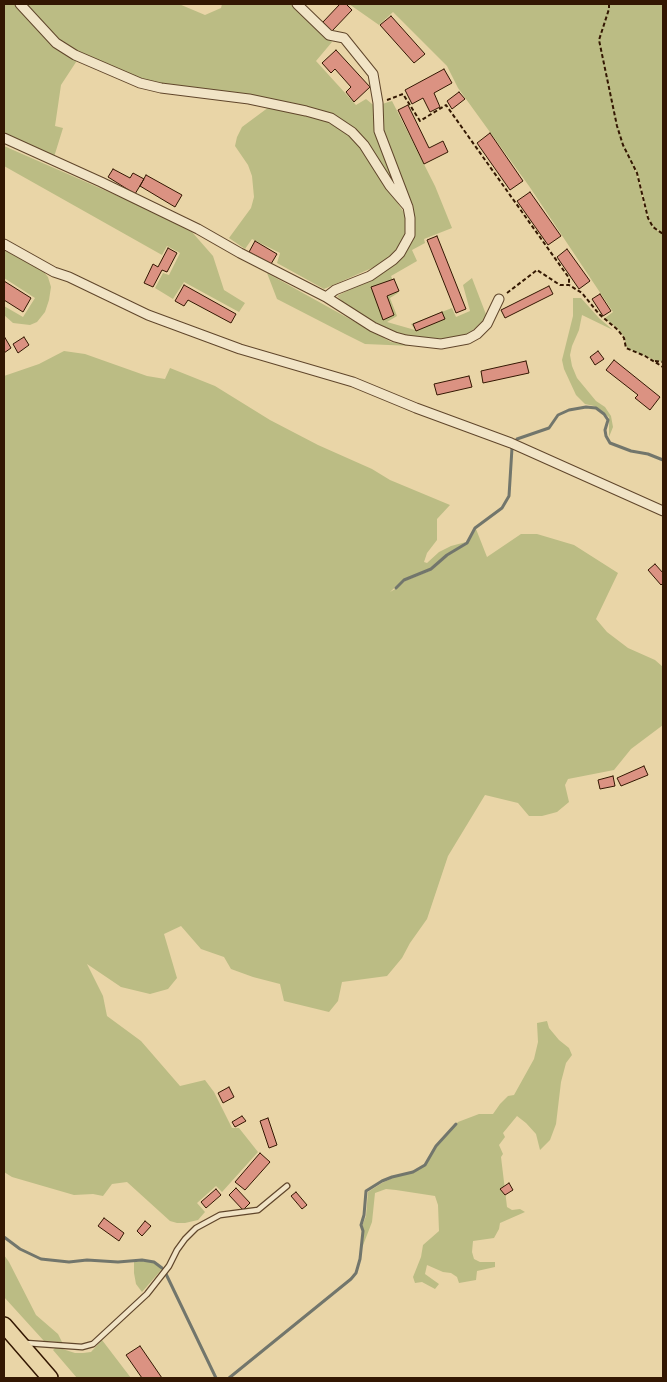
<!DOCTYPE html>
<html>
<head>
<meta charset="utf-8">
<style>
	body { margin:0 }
	#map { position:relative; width:667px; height:1382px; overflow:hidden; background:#e9d5a7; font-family:"IM FELL French Canon",serif }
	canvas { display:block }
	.frame { position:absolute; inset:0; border:5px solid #331702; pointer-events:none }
</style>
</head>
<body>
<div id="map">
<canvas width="667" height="1382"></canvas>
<div class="frame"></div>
</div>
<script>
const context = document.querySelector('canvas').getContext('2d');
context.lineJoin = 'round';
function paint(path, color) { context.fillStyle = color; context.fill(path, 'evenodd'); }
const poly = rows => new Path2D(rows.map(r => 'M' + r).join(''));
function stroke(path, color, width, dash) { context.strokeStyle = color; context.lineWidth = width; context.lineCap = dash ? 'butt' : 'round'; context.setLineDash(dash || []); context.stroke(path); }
paint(poly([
	[4,4,16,4,78,59,61,85,55,126,63,128,54,157,4,135],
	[23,4,179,4,205,15,221,8,222,4,293,4,322,30,332,42,316,61,356,105,366,99,377,108,398,191,373,155,333,116,143,82,61,46],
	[349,4,608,4,609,7,609,4,663,4,663,233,653,227,649,218,644,204,642,188,637,173,633,164,641,188,643,204,648,218,653,228,663,234,663,362,654,360,627,348,624,337,619,330,605,318,613,312,529,186,458,88,447,66,393,12,379,25],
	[392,101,435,186,452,228,424,239,425,243,412,250,417,261,391,276,398,293,390,298,397,316,387,322,415,330,411,324,452,308,456,317,470,311,463,285,472,278,487,317,469,334,456,339,416,338,398,335,381,328,347,306,337,296,374,277,412,234,383,130,382,104],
	[269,107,302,113,327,120,344,131,354,140,361,149,405,214,405,234,400,244,393,254,381,264,324,289,277,263,280,253,252,239,245,249,229,238,251,208,254,197,252,176,248,165,235,146,237,137,242,127],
	[4,146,143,207,192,232,213,256,224,290,245,303,239,312,184,282,173,299,155,288,163,273,169,275,180,253,167,246,162,255,4,166],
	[4,250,43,271,48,277,51,287,49,300,45,312,37,322,30,325,13,323,4,315,4,306,23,317,35,298,4,278],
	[267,273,391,342,412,346,365,344,345,334,277,299],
	[573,298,581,298,599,318,613,330,582,315,579,330,572,346,570,355,572,366,577,378,596,401,605,407,611,416,613,427,609,437,609,417,594,406,585,404,576,395,564,369,562,360,573,316],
	[64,351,85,354,147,376,165,379,170,368,215,386,270,420,318,445,372,469,390,480,450,505,437,519,437,540,427,553,424,562,427,563,439,552,451,546,466,542,446,555,431,568,404,579,390,592,397,588,405,581,432,570,447,556,468,543,476,529,487,557,521,534,537,534,574,545,618,573,596,619,607,632,628,648,655,660,663,667,663,725,631,749,614,770,568,779,565,785,569,802,557,812,542,816,529,816,518,803,485,795,448,856,427,919,410,943,402,958,387,976,342,982,338,1001,329,1012,284,1001,280,984,253,977,231,969,224,957,201,949,181,926,164,934,177,978,168,989,150,994,121,987,87,964,103,996,107,1016,141,1041,180,1086,205,1080,214,1092,232,1128,239,1128,258,1152,222,1192,216,1186,197,1203,205,1212,198,1220,185,1223,177,1223,170,1221,127,1182,112,1184,103,1196,93,1194,74,1195,12,1177,4,1172,4,376,39,364],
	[547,1021,549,1028,559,1040,569,1048,572,1055,566,1063,561,1082,556,1124,550,1140,540,1150,536,1134,526,1123,517,1116,503,1133,505,1137,499,1145,503,1154,501,1157,507,1207,512,1210,520,1209,525,1212,500,1223,499,1229,494,1238,473,1241,472,1252,474,1259,480,1262,495,1262,495,1267,477,1271,476,1280,459,1283,457,1277,451,1273,443,1272,427,1265,425,1274,439,1284,435,1289,422,1282,415,1283,413,1277,421,1257,423,1245,439,1231,438,1205,435,1196,396,1190,386,1189,375,1193,372,1222,362,1248,364,1231,362,1226,366,1216,368,1192,382,1183,395,1177,413,1173,426,1165,437,1146,458,1122,479,1114,493,1114,500,1104,508,1096,514,1095,534,1059,538,1042,537,1023],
	[4,1255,9,1262,36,1315,58,1334,62,1342,44,1341,4,1297],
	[142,1261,154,1263,162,1269,142,1292,136,1284,134,1273,134,1262],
	[102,1340,131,1378,77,1378,53,1350,56,1347,75,1353,83,1353,91,1352]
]), '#bbbc84');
stroke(poly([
	[517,439,549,428,558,415,569,410,586,407,596,408,604,414,608,420,605,430,606,436,610,443,631,451,648,454,663,460],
	[396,588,404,580,431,569,447,555,467,543,475,528,502,508,509,496,512,448],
	[4,1237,20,1249,41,1259,69,1262,87,1260,118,1262,142,1260,154,1262,162,1268],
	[166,1274,216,1378],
	[229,1378,351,1279,356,1273,360,1259,363,1231,361,1225,364,1215,366,1191,382,1181,392,1177,413,1172,425,1165,436,1146,456,1124]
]), '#72766c', 3);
const building = poly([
	[340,4,346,4,352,10,332,31,323,22,340,4],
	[391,16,425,54,414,63,380,25,391,16],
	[336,50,370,87,354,102,346,92,351,87,335,69,331,73,322,63,336,50],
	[444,69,452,83,434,93,440,107,430,112,423,98,412,104,405,90,444,69],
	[459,92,465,99,452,109,447,101,459,92],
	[408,105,429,148,443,141,448,152,424,164,398,110,408,105],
	[490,133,523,181,510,190,477,143,490,133],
	[113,169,130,178,133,173,144,179,135,194,108,177,113,169],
	[146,175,182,195,175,207,140,186,146,175],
	[530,192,561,236,548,245,517,201,530,192],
	[437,236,466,309,456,313,427,240,437,236],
	[255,241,277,254,271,264,249,252,255,241],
	[168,248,177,253,167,272,162,270,153,287,144,283,153,264,158,267,168,248],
	[567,249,590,281,579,289,557,257,567,249],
	[394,279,399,291,387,296,394,315,383,320,371,287,394,279],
	[4,281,31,298,23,312,4,300,4,281],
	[184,285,236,314,231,323,188,300,184,306,175,301,184,285],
	[549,286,553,294,505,318,501,310,549,286],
	[600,294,611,311,603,316,592,299,600,294],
	[442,312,445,319,416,331,413,324,442,312],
	[4,336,11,348,4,353,4,336],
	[24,337,29,345,18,353,13,344,24,337],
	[598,351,604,359,595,365,590,357,598,351],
	[614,360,660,397,650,410,635,398,638,395,606,370,614,360],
	[526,361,529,373,483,383,481,371,526,361],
	[469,376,472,387,437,395,434,384,469,376],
	[655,564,663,573,663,583,661,585,648,570,655,564],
	[644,766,648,775,621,786,617,778,644,766],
	[613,776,615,786,600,789,598,780,613,776],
	[229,1087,234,1097,223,1103,218,1093,229,1087],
	[242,1116,246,1121,235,1127,232,1122,242,1116],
	[268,1118,277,1145,269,1148,260,1121,268,1118],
	[260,1153,270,1162,245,1190,235,1182,260,1153],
	[509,1183,513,1190,505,1195,500,1189,509,1183],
	[236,1188,250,1203,243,1210,229,1195,236,1188],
	[216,1189,221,1195,206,1208,201,1202,216,1189],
	[296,1192,307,1205,302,1209,291,1196,296,1192],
	[104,1218,124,1233,119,1241,98,1226,104,1218],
	[145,1221,151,1226,142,1236,137,1231,145,1221],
	[140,1346,162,1378,142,1378,126,1355,140,1346]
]);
paint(building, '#db9282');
stroke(building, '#331702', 1);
const service = poly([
	[26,1343,82,1347,93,1344,147,1294,169,1266,177,1250,185,1239,196,1228,220,1215,258,1210,287,1186]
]);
const minor = poly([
	[20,4,56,43,75,55,140,83,161,88,249,99,306,111,331,118,352,132,364,145,390,186,408,207],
	[297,4,329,35,344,38,373,74,378,103,379,131,408,207,410,218,410,235,400,253,393,260,370,276,335,290,326,297],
	[4,138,101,182,198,229,240,253,326,297,373,327,395,337,406,340,441,344,468,339,477,334,487,324,499,299],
	[4,244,54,272,69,277,148,315,240,349,353,382,416,408,511,443,663,511]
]);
const trunk = poly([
	[4,1325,50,1378]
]);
stroke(service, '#60462b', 7);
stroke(minor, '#60462b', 11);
stroke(trunk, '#331702', 18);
stroke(poly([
	[609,4,609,9,599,40,617,126,623,145,637,173,648,218,653,227,663,234],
	[387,100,403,94,420,121,446,105,569,278,569,285],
	[507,293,537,270,560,285,569,285,582,293,599,314,618,330,624,338,626,348,645,356,663,367],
	[655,361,663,362]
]), '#331702', 2, [4, 2.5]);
stroke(service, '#f1e4c6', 4.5);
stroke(minor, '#f1e4c6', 9);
stroke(trunk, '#e9d5a7', 15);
</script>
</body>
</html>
